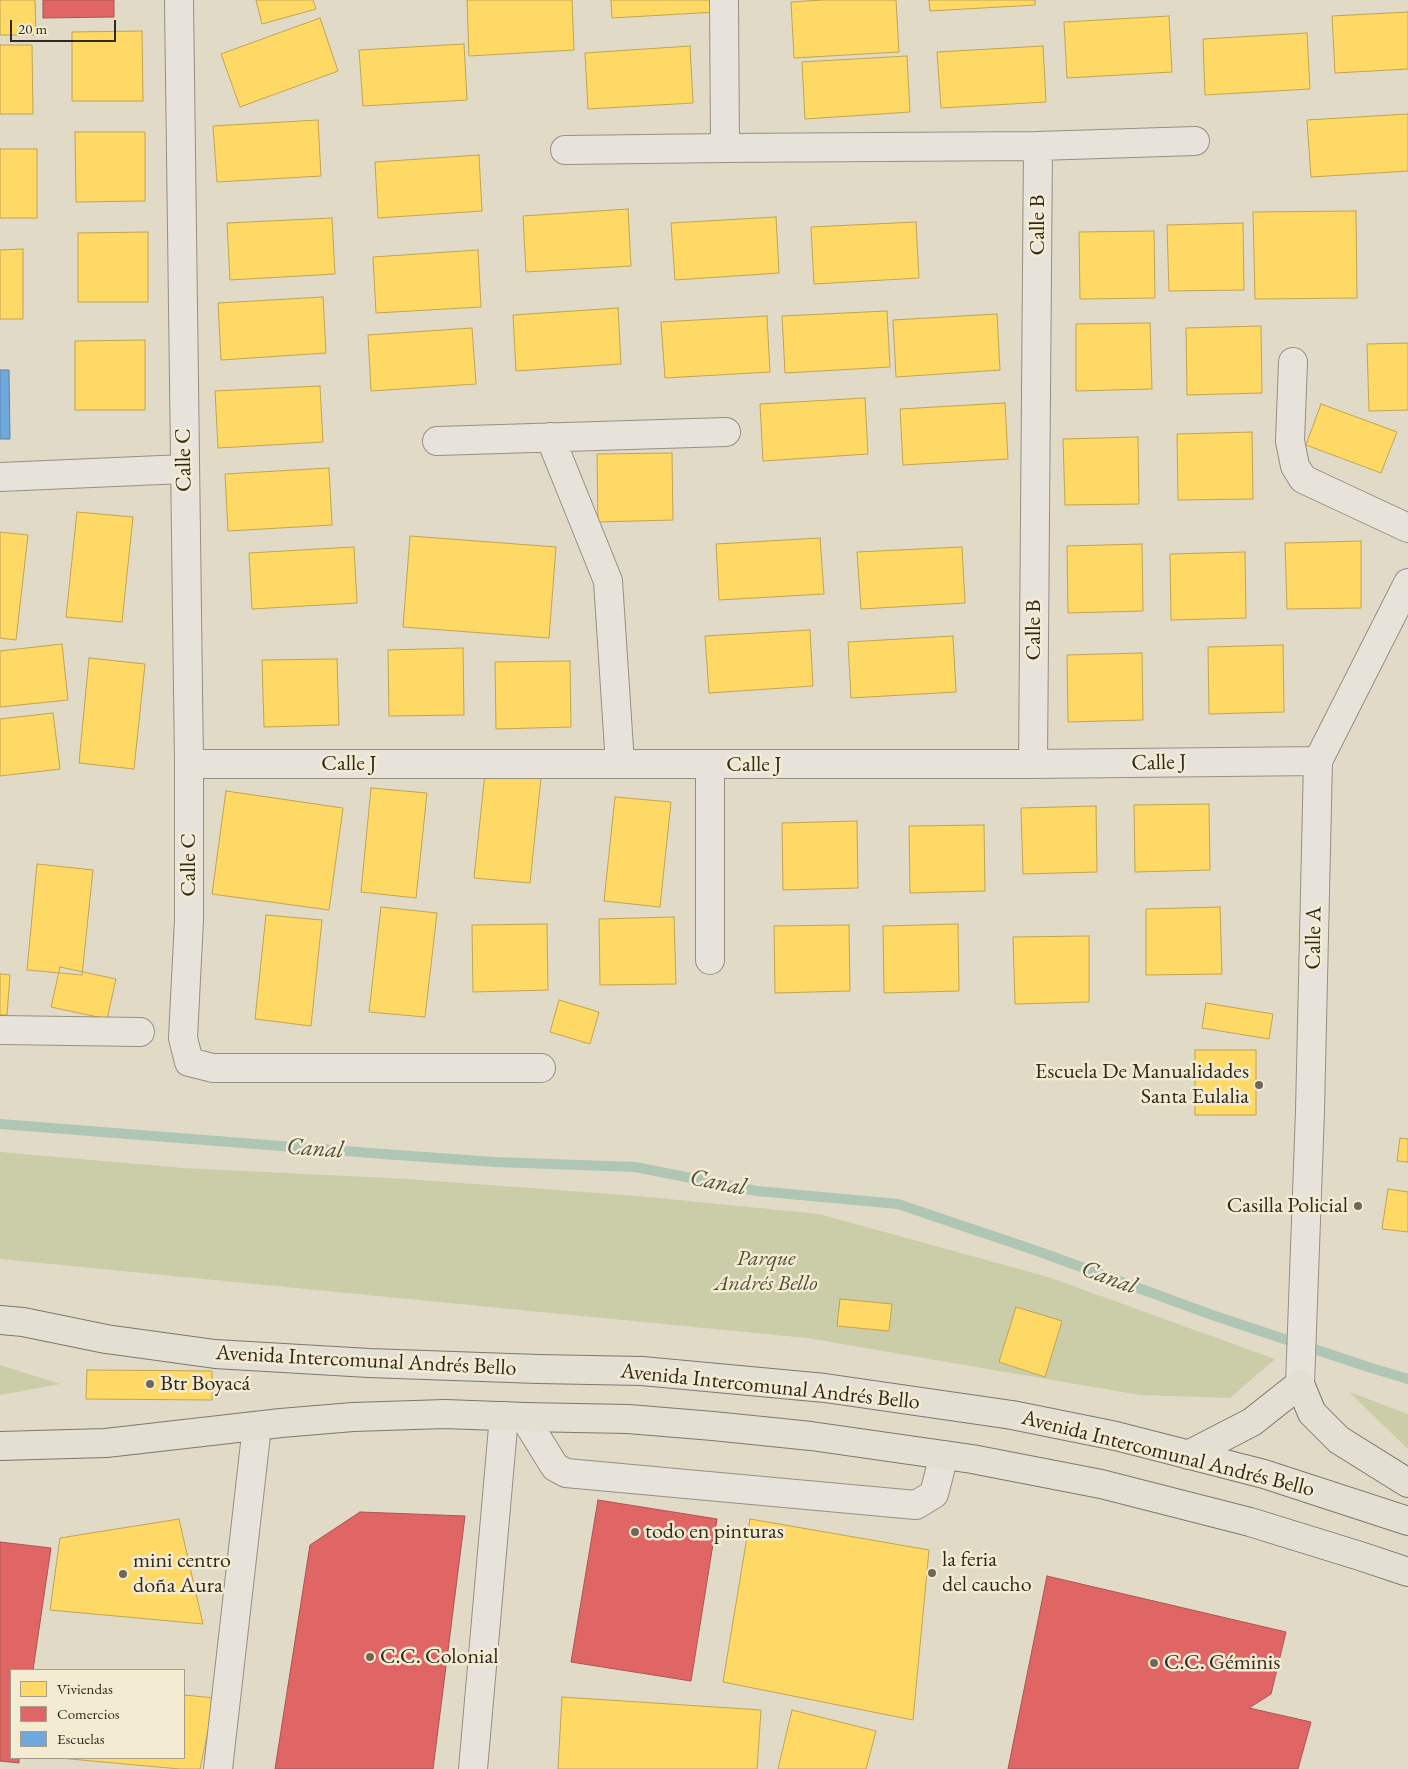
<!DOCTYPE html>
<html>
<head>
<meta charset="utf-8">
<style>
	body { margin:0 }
	#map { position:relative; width:1408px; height:1769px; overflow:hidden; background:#e1dac6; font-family:"EB Garamond",serif }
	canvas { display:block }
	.legend { position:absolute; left:10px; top:1669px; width:175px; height:90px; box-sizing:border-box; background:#f3ebd2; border:1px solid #a69d8a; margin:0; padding:6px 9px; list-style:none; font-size:15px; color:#32291d }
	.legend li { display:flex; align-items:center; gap:10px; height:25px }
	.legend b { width:25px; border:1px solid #a69d8a }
	.scale { position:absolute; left:10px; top:20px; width:106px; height:22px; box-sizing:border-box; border:2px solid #32291d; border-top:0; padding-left:6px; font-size:15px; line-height:18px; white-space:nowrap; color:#32291d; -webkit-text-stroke:4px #f3ebd2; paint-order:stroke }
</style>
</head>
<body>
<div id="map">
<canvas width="1408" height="1769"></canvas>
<ul class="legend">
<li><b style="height:14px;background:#ffd966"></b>Viviendas</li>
<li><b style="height:14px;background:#e06666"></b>Comercios</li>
<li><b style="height:14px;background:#6fa8dc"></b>Escuelas</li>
</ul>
<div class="scale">20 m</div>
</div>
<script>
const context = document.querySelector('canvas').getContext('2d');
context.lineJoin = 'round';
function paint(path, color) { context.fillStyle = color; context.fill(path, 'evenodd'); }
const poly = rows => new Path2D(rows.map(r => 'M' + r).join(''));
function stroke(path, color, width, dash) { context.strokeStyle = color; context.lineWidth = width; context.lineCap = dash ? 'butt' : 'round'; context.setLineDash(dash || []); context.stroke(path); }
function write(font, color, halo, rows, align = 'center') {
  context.font = font + ' "EB Garamond",serif'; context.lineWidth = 5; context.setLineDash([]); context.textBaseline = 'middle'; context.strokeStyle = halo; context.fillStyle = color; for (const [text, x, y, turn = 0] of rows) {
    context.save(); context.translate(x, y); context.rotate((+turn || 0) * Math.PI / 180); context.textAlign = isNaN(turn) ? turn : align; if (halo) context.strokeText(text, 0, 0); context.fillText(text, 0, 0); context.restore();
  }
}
paint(poly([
	[0,1152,183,1168,408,1179,638,1196,819,1214,1048,1277,1275,1359,1230,1398,1140,1395,807,1338,0,1259],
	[0,1365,60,1384,0,1395],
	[1349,1392,1408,1414,1408,1449]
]), '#cacda8');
const homes = poly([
	[0,0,35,0,36,35,0,35,0,0],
	[256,0,313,0,316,9,262,24,256,0],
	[467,0,572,0,574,50,469,56,467,0],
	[611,0,716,0,716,12,612,18,611,0],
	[822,0,896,0,899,52,794,58,791,2,822,0],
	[929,0,1035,0,1035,5,930,11,929,0],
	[1408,12,1408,69,1335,73,1332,16,1408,12],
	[1169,16,1172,72,1067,78,1064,22,1169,16],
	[320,18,338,71,240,107,221,54,320,18],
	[142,31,143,101,72,101,72,32,142,31],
	[1307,33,1310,89,1205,95,1203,39,1307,33],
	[464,44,467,100,363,106,359,50,464,44],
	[0,45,32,45,33,114,0,114,0,45],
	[690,46,693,103,588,109,585,53,690,46],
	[1043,46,1046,102,941,108,937,52,1043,46],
	[907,56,910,112,805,119,802,62,907,56],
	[1408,114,1408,171,1311,177,1307,120,1408,114],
	[318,120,321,176,217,182,213,126,318,120],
	[75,132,145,132,145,201,76,202,75,132],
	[0,149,37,149,37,218,0,218,0,149],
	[479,155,482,211,378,218,375,162,479,155],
	[628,209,631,266,526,272,523,216,628,209],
	[1356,211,1357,298,1255,299,1253,212,1356,211],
	[776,217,779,273,675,280,671,223,776,217],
	[332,218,335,274,230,280,227,223,332,218],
	[916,222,919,278,814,284,811,227,916,222],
	[1243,223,1244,290,1169,291,1167,225,1243,223],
	[1154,231,1155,298,1080,299,1079,232,1154,231],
	[148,232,148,302,78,302,78,233,148,232],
	[23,249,23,319,0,319,0,250,23,249],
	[478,250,481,307,376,313,373,257,478,250],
	[323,297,326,353,221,360,218,303,323,297],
	[618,308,621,364,516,371,513,315,618,308],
	[887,311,890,367,785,373,782,316,887,311],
	[997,314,1000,370,896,377,893,320,997,314],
	[767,316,770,372,665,378,661,322,767,316],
	[1150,323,1152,389,1076,391,1076,324,1150,323],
	[1261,326,1262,393,1187,395,1186,328,1261,326],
	[472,328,476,384,371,391,368,335,472,328],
	[145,340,145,410,75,410,75,341,145,340],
	[1408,343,1408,410,1369,411,1367,344,1408,343],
	[320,386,323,442,218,448,215,391,320,386],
	[865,398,868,454,763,461,760,404,865,398],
	[1005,403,1008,459,903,465,900,409,1005,403],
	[1321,404,1397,432,1381,473,1306,445,1321,404],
	[1252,432,1253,499,1178,500,1177,434,1252,432],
	[1138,437,1139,504,1065,505,1063,439,1138,437],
	[672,453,673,520,598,522,597,454,672,453],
	[329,468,332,525,228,531,225,474,329,468],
	[77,512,133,517,122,622,66,617,77,512],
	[0,532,28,535,16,640,0,638,0,532],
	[410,536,556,547,549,638,403,627,410,536],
	[820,538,824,594,719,600,716,544,820,538],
	[1361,541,1361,608,1287,609,1285,543,1361,541],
	[1142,544,1143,611,1068,613,1067,546,1142,544],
	[354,547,357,603,252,609,249,553,354,547],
	[962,547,965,603,861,609,857,552,962,547],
	[1245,552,1246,618,1171,620,1170,554,1245,552],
	[810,630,813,686,709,693,705,636,810,630],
	[953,636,956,692,851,698,848,642,953,636],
	[62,644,68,700,0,707,0,651,62,644],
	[1283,645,1284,712,1209,714,1208,647,1283,645],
	[463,648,464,715,389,716,388,650,463,648],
	[1142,653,1143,720,1068,722,1067,655,1142,653],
	[89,658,145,664,134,769,79,763,89,658],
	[337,659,339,725,264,727,262,660,337,659],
	[570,661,571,727,496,729,495,662,570,661],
	[53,713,60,769,0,776,0,719,53,713],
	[485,773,541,778,530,883,474,878,485,773],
	[371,788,427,793,416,898,361,892,371,788],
	[226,791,343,808,329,910,212,894,226,791],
	[615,797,671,802,660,907,604,901,615,797],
	[1209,804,1210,870,1135,872,1134,805,1209,804],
	[1096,806,1097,872,1023,874,1021,808,1096,806],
	[857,821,858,888,783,890,782,823,857,821],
	[984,825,985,891,910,893,909,826,984,825],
	[37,864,93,870,82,975,27,970,37,864],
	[381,907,437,913,425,1017,369,1012,381,907],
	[1220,907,1222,974,1146,975,1146,909,1220,907],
	[266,915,322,920,311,1026,255,1019,266,915],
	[674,917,676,984,600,985,599,919,674,917],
	[547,924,548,990,473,992,472,925,547,924],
	[958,924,959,991,884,993,883,926,958,924],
	[849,925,850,991,775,993,774,926,849,925],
	[1089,936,1089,1002,1015,1004,1013,937,1089,936],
	[60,967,116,979,107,1019,51,1007,60,967],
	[0,974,10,975,7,1015,0,1015,0,974],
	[559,1000,599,1012,590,1044,550,1032,559,1000],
	[1206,1003,1273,1014,1269,1039,1202,1028,1206,1003],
	[1195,1050,1256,1050,1256,1115,1195,1115,1195,1050],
	[1400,1138,1408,1139,1408,1162,1397,1161,1400,1138],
	[1388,1189,1408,1192,1408,1232,1382,1229,1388,1189],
	[840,1299,892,1304,889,1331,837,1326,840,1299],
	[1016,1307,1062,1321,1045,1377,999,1362,1016,1307],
	[87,1370,212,1371,212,1400,86,1399,87,1370],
	[179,1519,203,1624,50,1610,60,1538,179,1519],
	[750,1519,929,1550,913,1720,723,1682,750,1519],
	[184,1695,215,1698,200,1769,180,1769,59,1758,184,1758,184,1695],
	[562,1697,761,1710,757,1769,558,1769,562,1697],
	[792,1710,876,1731,866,1769,778,1769,792,1710]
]);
paint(homes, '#ffd966');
stroke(homes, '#c2a450', 1);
const shops = poly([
	[43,0,114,0,114,17,43,18,43,0],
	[598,1500,717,1519,691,1681,571,1662,598,1500],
	[360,1512,465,1516,433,1769,275,1769,310,1545,360,1512],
	[0,1542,51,1548,33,1670,11,1670,11,1758,19,1758,19,1763,0,1761,0,1542],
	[1047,1576,1286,1632,1271,1694,1249,1708,1311,1722,1298,1769,1008,1769,1047,1576]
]);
paint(shops, '#e06666');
stroke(shops, '#ac5450', 1);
const schools = poly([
	[0,370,9,370,10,439,0,439,0,370]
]);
paint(schools, '#6fa8dc');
stroke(schools, '#5d82a3', 1);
stroke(poly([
	[0,1124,383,1154,495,1162,635,1167,757,1191,898,1204,1040,1252,1215,1316,1368,1367,1408,1379]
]), '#afc6b5', 10);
const minor = poly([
	[179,0,189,764,189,920,183,1038,189,1062,213,1068,541,1068],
	[724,0,725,148,1038,146,1033,764],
	[1038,146,1195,141],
	[565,150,725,148],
	[1293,362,1290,441,1295,466,1303,479,1408,528],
	[550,437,608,581,620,764],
	[437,441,726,432],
	[0,477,184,469],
	[189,764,1033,764,1318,761],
	[710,765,710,960],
	[0,1030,140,1032],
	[1300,1384,1310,1111,1318,761,1408,583],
	[524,1417,555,1467,566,1473,916,1505,934,1494,944,1455],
	[218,1769,257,1426],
	[473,1769,504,1416]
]);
const major = poly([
	[0,1320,23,1322,106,1339,215,1354,369,1363,538,1369,642,1371,825,1388,1012,1415,1116,1436,1264,1474,1408,1521],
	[0,1446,106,1443,281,1423,353,1417,445,1414,524,1417,628,1419,713,1426,811,1436,972,1459,1101,1484,1250,1522,1360,1556,1408,1572],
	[1188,1455,1252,1422,1300,1384,1312,1413,1339,1440,1408,1483]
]);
stroke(minor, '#969083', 30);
stroke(major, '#7d786d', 30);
stroke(minor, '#e7e3da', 28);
stroke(major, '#e4dfd3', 28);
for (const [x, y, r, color] of [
	[1259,1085,5,"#6f6758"],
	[1358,1206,5,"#6f6758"],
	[150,1384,5,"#6f6758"],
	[635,1532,5,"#6f6758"],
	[932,1573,5,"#6f6758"],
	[123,1574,5,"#6f6758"],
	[370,1657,5,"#6f6758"],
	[1154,1663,5,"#6f6758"]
]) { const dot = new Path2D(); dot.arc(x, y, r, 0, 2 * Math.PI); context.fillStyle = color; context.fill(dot); stroke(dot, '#f3ebd2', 2); }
write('22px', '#32291d', '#f3ebd2', [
	["Calle B",1038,225,-90],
	["Calle C",184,460,-91],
	["Calle B",1034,630,-90],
	["Calle J",1159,763,-1],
	["Calle J",349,764],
	["Calle J",754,765],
	["Calle C",189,865,-90],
	["Calle A",1314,938,-89],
	["Avenida Intercomunal Andrés Bello",366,1361,3],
	["Avenida Intercomunal Andrés Bello",770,1387,6],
	["Avenida Intercomunal Andrés Bello",1168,1454,14]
]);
write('22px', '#32291d', '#f3ebd2', [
	["Escuela De Manualidades",1249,1072,"right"],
	["Santa Eulalia",1249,1097,"right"],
	["Casilla Policial",1348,1206,"right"],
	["Btr Boyacá",160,1384],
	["todo en pinturas",645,1532],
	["la feria",942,1560],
	["del caucho",942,1585],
	["mini centro",133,1561],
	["doña Aura",133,1586],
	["C.C. Colonial",380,1657],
	["C.C. Géminis",1164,1663]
], 'left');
write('italic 22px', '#544f3a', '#f3ebd2', [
	["Parque",766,1259],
	["Andrés Bello",766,1284]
]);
write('italic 24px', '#4c4e41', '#f3ebd2', [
	["Canal",315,1149,4],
	["Canal",718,1183,11],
	["Canal",1109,1278,20]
]);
</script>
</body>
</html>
